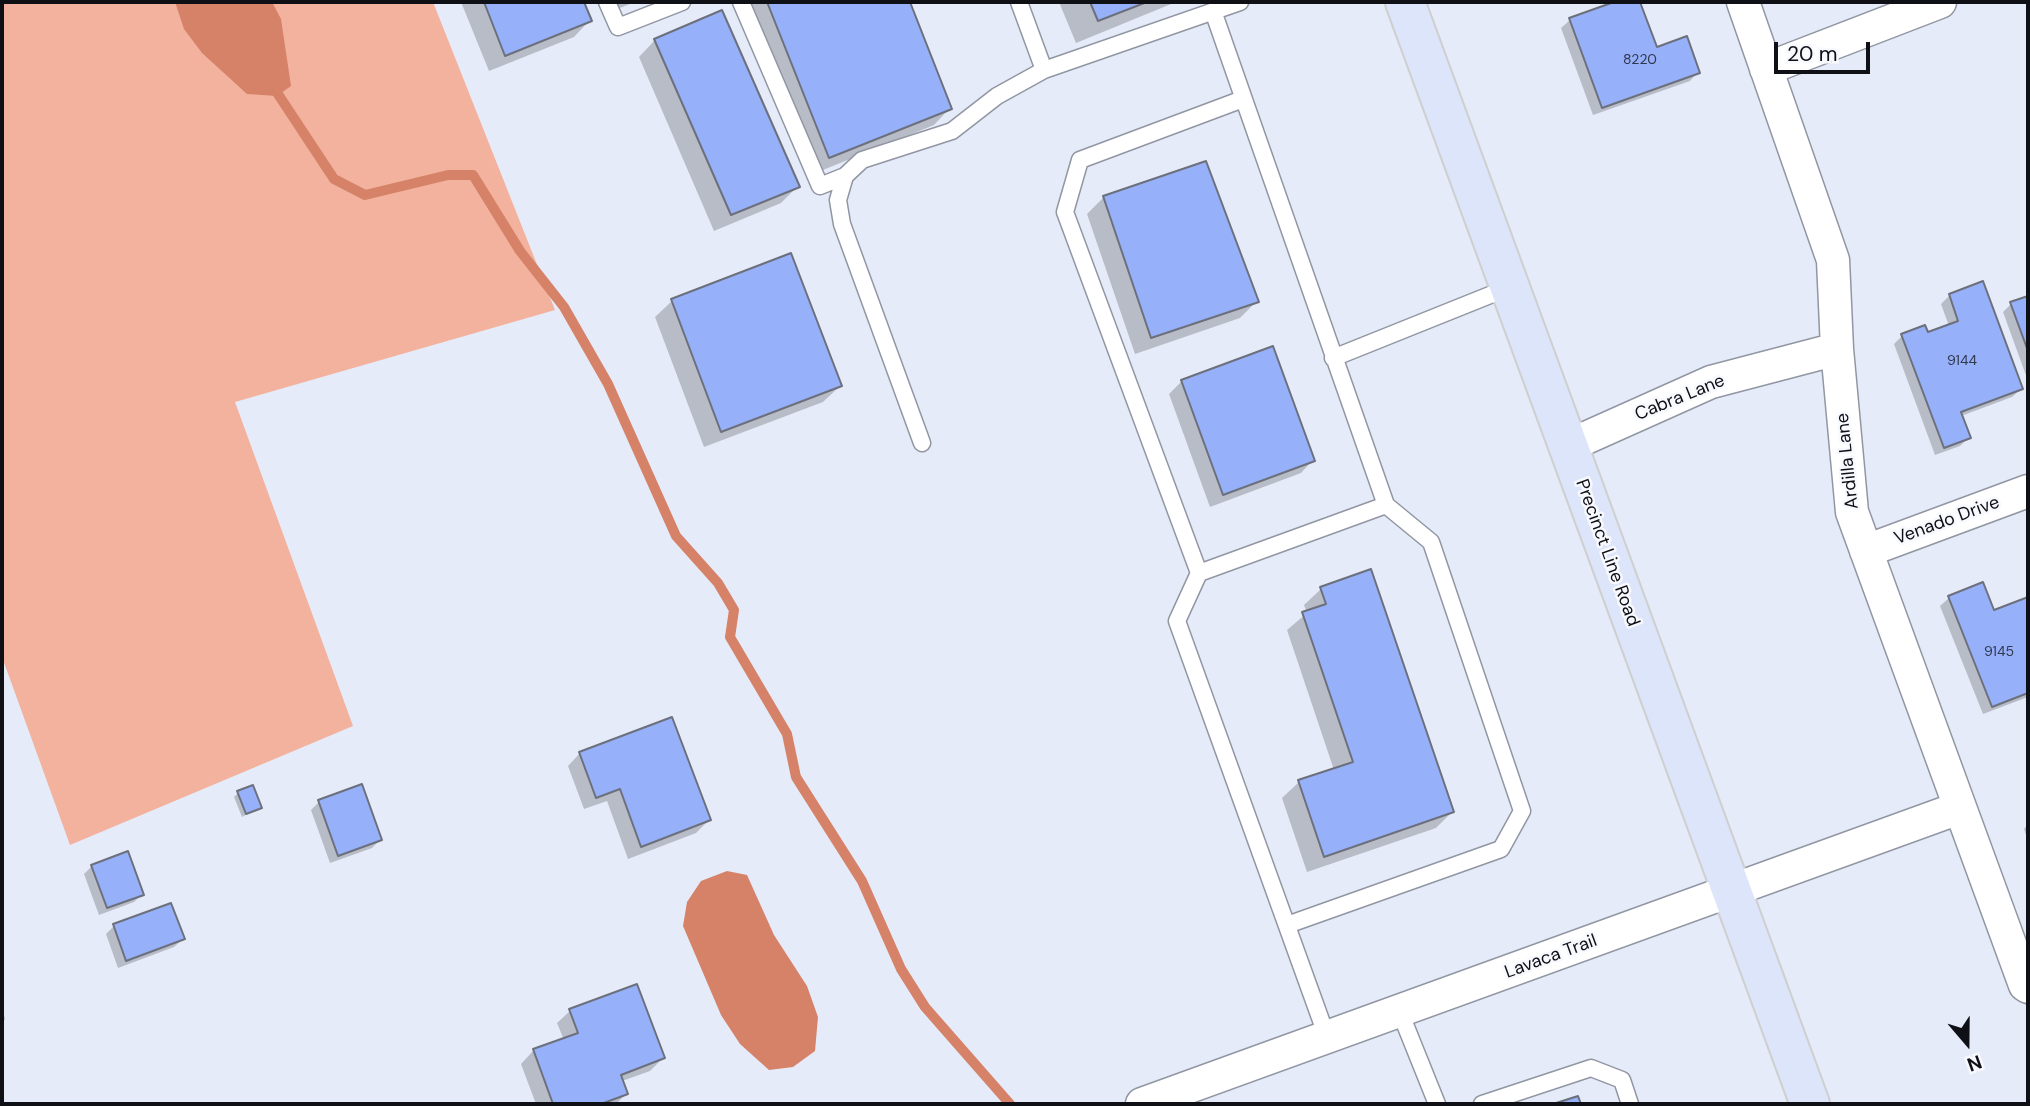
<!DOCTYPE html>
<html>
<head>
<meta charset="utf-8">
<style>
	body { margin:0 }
	#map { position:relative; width:2030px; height:1106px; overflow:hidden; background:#e6ebf9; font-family:"DM Sans",sans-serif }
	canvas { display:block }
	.frame { position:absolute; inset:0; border:4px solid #0e1015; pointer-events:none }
	.north { position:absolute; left:1932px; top:1008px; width:70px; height:70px; -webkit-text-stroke:5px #f7f9fe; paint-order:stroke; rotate:160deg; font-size:19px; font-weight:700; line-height:28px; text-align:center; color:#0e1015 }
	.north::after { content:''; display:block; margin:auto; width:24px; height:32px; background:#0e1015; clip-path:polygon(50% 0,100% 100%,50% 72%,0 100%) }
	.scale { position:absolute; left:1774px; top:42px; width:96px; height:32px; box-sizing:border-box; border:4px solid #0e1015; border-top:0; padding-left:9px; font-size:21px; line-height:24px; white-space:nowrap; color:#0e1015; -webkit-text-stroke:5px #f7f9fe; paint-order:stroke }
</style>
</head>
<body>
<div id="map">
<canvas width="2030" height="1106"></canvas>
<div class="frame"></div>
<div class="north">N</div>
<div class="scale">20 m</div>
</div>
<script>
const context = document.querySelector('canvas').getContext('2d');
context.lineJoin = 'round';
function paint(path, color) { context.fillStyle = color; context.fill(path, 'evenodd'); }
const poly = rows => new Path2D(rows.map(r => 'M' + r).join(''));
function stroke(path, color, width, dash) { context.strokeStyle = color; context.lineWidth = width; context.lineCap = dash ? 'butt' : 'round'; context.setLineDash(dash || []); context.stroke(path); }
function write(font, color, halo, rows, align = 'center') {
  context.font = font + ' "DM Sans",sans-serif'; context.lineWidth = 5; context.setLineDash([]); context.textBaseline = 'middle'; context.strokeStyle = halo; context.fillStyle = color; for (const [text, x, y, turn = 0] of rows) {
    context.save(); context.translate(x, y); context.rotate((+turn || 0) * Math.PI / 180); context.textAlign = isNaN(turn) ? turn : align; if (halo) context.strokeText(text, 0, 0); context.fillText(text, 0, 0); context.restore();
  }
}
paint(poly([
	[2,2,433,2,555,310,235,402,353,726,70,845,2,657]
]), '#f2b29e');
paint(poly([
	[175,2,272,2,281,19,291,86,277,96,247,94,202,53,184,29],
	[727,871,747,875,774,935,807,986,818,1017,815,1051,793,1067,769,1070,740,1044,721,1015,683,926,687,902,701,881]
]), '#d58268');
paint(poly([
	[461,2,583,2,590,20,574,37,489,71],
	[608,2,635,2,612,11],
	[744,2,908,2,950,108,934,125,813,174],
	[1059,2,1176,2,1076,43],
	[1620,2,1638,2,1656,49,1698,72,1690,81,1593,115,1561,28,1570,20],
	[655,40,798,186,781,203,714,231,639,57],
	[1204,163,1257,301,1240,318,1135,354,1087,214,1103,198],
	[1950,295,2021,389,2012,397,1961,416,1969,437,1960,446,1935,455,1894,344,1902,336,1927,334,1949,326,1941,304],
	[2028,298,2028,381,2003,312,2011,304],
	[672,301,840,386,823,402,704,447,655,317],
	[1182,381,1313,460,1301,473,1210,507,1169,394],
	[1321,589,1452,812,1436,828,1307,872,1282,798,1299,782,1334,770,1287,630,1307,613,1304,605],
	[1949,598,1993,612,2028,599,2028,697,1983,714,1940,606],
	[580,753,709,820,696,833,628,859,607,801,584,809,568,766],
	[238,793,260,807,242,817,234,797],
	[319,802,380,840,372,848,330,863,311,810],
	[2028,824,2028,841,2024,829],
	[92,866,142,894,134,902,99,915,84,874],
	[114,926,183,939,174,947,118,968,106,934],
	[2,1009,5,1019,2,1023],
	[570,1011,663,1058,650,1071,622,1081,626,1094,616,1104,536,1104,521,1064,533,1051,564,1040,557,1023]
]), '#0003');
stroke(poly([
	[272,85,334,179,365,195,448,175,473,175,520,251,564,307,608,384,676,536,718,583,734,610,730,637,787,734,796,777,862,881,901,969,925,1007,1010,1104]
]), '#d58268', 10);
const building = poly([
	[484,2,584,2,592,21,505,56,484,2],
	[767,2,910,2,952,109,829,158,767,2],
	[1090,2,1147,2,1098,21,1090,2],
	[1614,2,1640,2,1657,47,1687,36,1700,73,1602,108,1569,18,1614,2],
	[722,10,800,187,731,215,654,39,722,10],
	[1206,161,1259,302,1151,338,1103,196,1206,161],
	[791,253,842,386,721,432,671,299,791,253],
	[1983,281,2023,389,1961,412,1971,438,1944,448,1901,334,1925,325,1928,332,1958,321,1949,294,1983,281],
	[2028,296,2028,351,2010,302,2028,296],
	[1273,346,1315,461,1223,495,1181,380,1273,346],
	[1371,569,1454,812,1324,857,1298,780,1353,762,1302,612,1326,604,1320,587,1371,569],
	[1983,582,1994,610,2028,597,2028,693,1992,707,1948,596,1983,582],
	[672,717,711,820,641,847,620,789,596,798,579,752,672,717],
	[362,784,382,840,338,856,318,800,362,784],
	[253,785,262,808,246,814,237,791,253,785],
	[128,851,144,895,107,908,91,865,128,851],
	[171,903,185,939,126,961,113,924,171,903],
	[637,984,665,1058,621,1075,628,1094,601,1104,553,1104,533,1049,578,1033,569,1009,637,984],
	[1578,1096,1581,1104,1553,1104,1578,1096]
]);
paint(building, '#96b0f9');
stroke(building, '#6c707c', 2);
const lane = poly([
	[607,2,618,27,682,2],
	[741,2,820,186,845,176],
	[1019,2,1044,70],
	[1213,11,1386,505,1431,542,1522,811,1501,849,1287,925],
	[1243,99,1080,160,1065,212,1199,573,1177,621,1327,1037],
	[1333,358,1510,287],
	[922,443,842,224,838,200,845,176,862,160,952,131,997,96,1044,70,1240,2],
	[1199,573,1386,505],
	[1400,1012,1437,1104],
	[1482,1104,1591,1068,1622,1080,1630,1104]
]);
const street = poly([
	[1743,2,1833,260,1837,349,1852,512,2025,985,2028,987],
	[1766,69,1940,2],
	[1568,446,1711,382,1837,349],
	[1866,551,2028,491],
	[1142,1104,1959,808]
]);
const primary = poly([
	[1405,2,1810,1104]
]);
stroke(lane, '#9196a3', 19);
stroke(street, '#9196a3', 35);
stroke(primary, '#cfcfd0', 42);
stroke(lane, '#fff', 16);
stroke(street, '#fff', 32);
stroke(primary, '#dde5fb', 38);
write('14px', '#30384e', null, [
	["8220",1640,60],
	["9144",1962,361],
	["9145",1999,652]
]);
write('18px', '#0e1015', '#f7f9fe', [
	["Cabra Lane",1680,398,-22],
	["Ardilla Lane",1848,461,-96],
	["Venado Drive",1947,521,-20],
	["Precinct Line Road",1607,553,70],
	["Lavaca Trail",1551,957,-20]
]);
</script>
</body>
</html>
